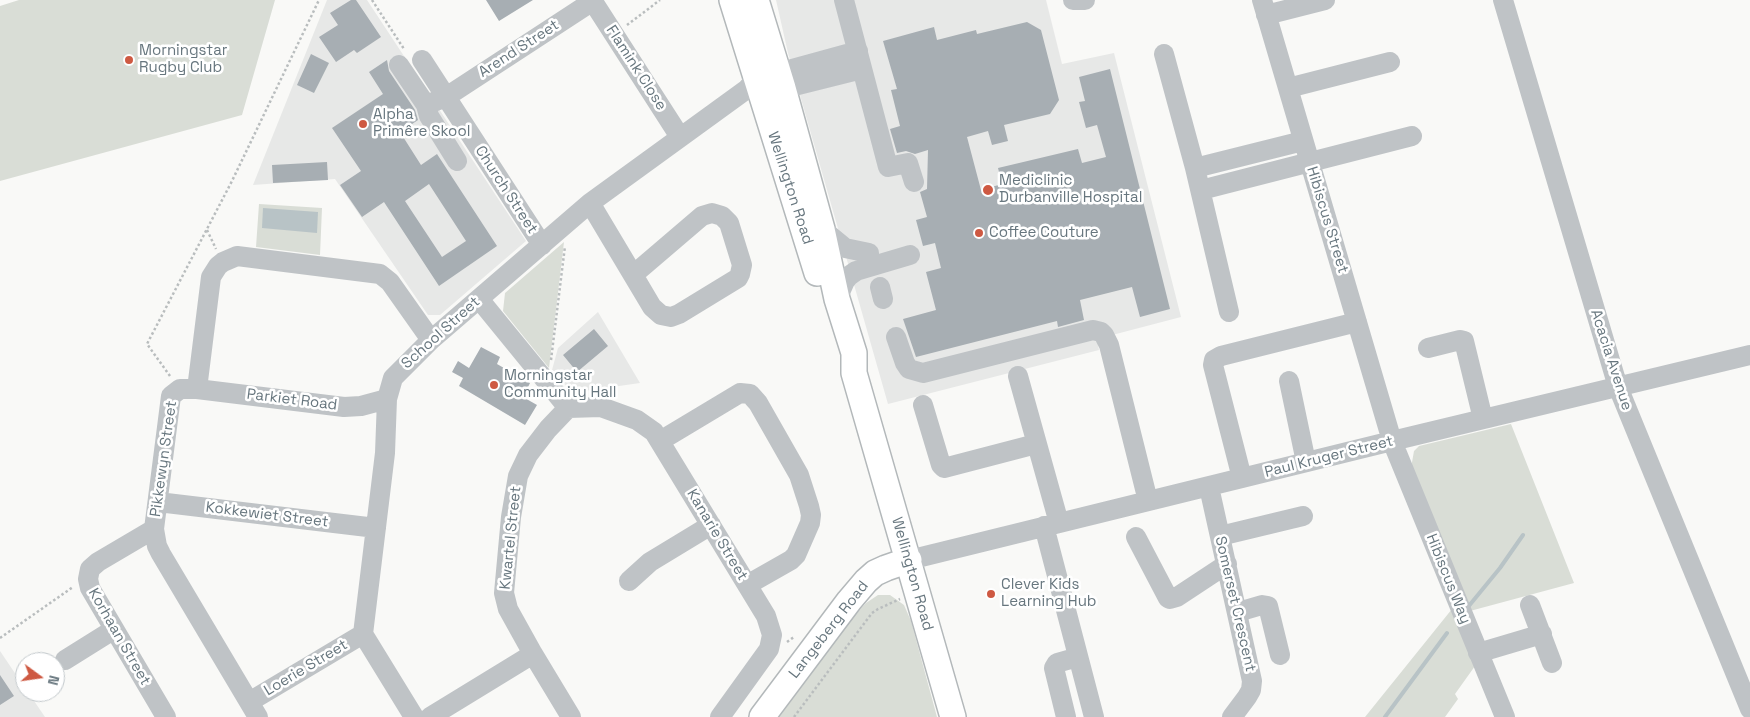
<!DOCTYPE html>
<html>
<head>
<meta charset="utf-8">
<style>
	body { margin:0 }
	#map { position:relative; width:1750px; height:717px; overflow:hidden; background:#f9f9f7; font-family:"Space Grotesk",sans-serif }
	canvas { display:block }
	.north { position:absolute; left:15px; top:652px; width:50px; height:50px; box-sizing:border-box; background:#fff; border:1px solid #c2c8cb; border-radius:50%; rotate:104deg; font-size:14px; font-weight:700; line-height:20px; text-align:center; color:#67767e }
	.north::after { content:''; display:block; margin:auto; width:18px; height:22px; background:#ce5942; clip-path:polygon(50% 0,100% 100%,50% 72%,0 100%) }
</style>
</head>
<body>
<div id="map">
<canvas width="1750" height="717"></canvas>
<div class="north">N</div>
</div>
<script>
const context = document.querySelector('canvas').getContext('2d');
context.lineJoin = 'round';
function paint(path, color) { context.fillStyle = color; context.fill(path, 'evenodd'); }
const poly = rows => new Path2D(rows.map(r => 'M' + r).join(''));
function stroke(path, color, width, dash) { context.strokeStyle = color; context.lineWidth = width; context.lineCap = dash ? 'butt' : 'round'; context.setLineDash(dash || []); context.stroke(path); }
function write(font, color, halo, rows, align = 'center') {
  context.font = font + ' "Space Grotesk",sans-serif'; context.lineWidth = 5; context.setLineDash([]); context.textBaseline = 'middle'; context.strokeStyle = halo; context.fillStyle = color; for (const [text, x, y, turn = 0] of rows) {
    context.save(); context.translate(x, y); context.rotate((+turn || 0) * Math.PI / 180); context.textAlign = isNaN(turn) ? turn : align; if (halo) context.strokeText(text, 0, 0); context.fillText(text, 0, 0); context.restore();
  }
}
paint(poly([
	[327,0,367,0,526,241,440,315,428,315,335,179,253,185],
	[776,0,1046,0,1062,64,1114,53,1181,317,1097,339,1099,350,888,404,788,53],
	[598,312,640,383,577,392,571,391,552,370,558,348],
	[0,651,25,688,25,692,28,692,45,717,0,717]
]), '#e7e8e7');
paint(poly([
	[19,0,275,0,242,115,0,181,0,6],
	[259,204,322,208,320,255,256,247],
	[564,242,549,368,503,311,505,293],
	[1511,424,1574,583,1470,611,1411,468,1414,451,1419,446],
	[878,595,890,595,904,605,911,621,937,717,779,717,853,617,866,603],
	[1452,609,1475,666,1455,694,1458,699,1445,717,1365,717]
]), '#d9ddd6');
paint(poly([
	[263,208,318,212,317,233,262,228]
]), '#b8c3c6');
stroke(poly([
	[1468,607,1500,568,1523,535],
	[1385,717,1447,633]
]), '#b8c3c6', 4);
paint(poly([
	[351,0,356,0,381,37,357,53,354,50,336,62,319,37,338,25,330,13],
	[486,0,533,0,499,21],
	[1027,22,1041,30,1059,100,1050,114,1004,125,1008,141,992,145,988,131,967,137,981,190,1002,184,998,168,1078,149,1082,163,1106,157,1097,125,1086,128,1079,102,1085,101,1079,77,1110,69,1170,309,1140,317,1132,287,1080,300,1084,320,1058,327,1057,321,916,357,903,319,936,310,926,272,941,268,935,243,923,246,916,220,927,217,920,192,927,189,928,150,915,154,906,151,897,153,890,129,900,126,891,90,897,89,883,41,934,27,937,40,976,30,977,34],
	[311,54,329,63,314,93,297,85],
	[387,60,389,71,415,110,418,120,400,132,421,165,437,154,497,246,439,286,384,202,362,217,340,185,361,171,332,128,383,94,369,72],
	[429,184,466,241,442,257,405,201],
	[327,162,328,180,273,183,272,165],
	[594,329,608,346,577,372,563,355],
	[481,347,500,357,497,364,530,383,523,397,537,405,525,425,459,386,463,378,452,372,458,361,469,368],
	[0,675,14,696,0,705]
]), '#a7aeb3');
const major = poly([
	[732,0,817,273],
	[756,0,783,88,822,229,837,299,854,353,854,373,953,717],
	[762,717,849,601,866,581,875,573,886,568,909,560]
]);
stroke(major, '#b3b8ba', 28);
stroke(poly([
	[372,0,404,49],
	[627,25,660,0],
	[207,230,216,249],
	[551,360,565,246],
	[170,376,147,344,232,181,319,0],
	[0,638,73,587],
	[787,642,794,637],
	[794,717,872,613,878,609,900,599]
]), '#b9bdbe', 2.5, [2.5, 2.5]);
stroke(poly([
	[592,0,680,137],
	[844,0,888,167,908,163,914,182],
	[1073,0,1085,0],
	[1262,0,1392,441,1505,717],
	[1503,0,1618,387,1750,709],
	[1266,15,1325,0],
	[1164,54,1195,168,1229,312],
	[422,60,542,245],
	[399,65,426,105,429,116,457,161],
	[1288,88,1390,62],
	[770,92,862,69],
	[426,105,446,97,593,1],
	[1195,168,1303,141],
	[1201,190,1412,136],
	[590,203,633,275,652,307,661,315,671,317,679,314,738,278,740,274,742,265,729,223,722,216,712,213,702,216,633,275],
	[822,229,845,248,869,253],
	[880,287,883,299],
	[479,299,568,408,548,429,528,455,518,476,511,517,504,593,508,609,533,654,571,717],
	[837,299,845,281,849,276,856,271,910,255],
	[896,337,905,363,909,369,923,373,1093,330,1101,332,1104,335,1109,345,1148,501],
	[1428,348,1460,340,1464,341,1483,419],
	[1018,376,1059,523],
	[1289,381,1306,462],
	[197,389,344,407,361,406,387,399],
	[923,405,941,465,944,468,1036,444],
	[568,408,601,407,637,420,654,432,766,616,772,635,769,649,720,717],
	[660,441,740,393,750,394,758,403,799,475,809,506,811,515,810,523,796,555,791,560,747,585],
	[1242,478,1213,365,1214,360,1221,356,1357,322],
	[1209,487,1252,681,1251,690,1247,697,1232,717],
	[158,502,376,528],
	[1044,526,1094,717],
	[154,529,98,562,90,569,88,579,90,588,166,717],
	[1220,536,1303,516],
	[1136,537,1168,598,1170,599,1177,597,1227,564],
	[909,560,1392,441,1750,355],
	[629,581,650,562,711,525],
	[1530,605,1552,663],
	[1238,612,1262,605,1268,606,1280,655],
	[1478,653,1542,634],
	[65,660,113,630],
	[249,702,363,634],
	[258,717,161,554,157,546,154,529,171,396,180,389,197,389,211,277,218,266,223,262,237,256,380,274,390,282,431,340],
	[414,717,363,634,385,453,387,399,393,378,431,340,590,203,747,89,756,79,858,51],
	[430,717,533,654],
	[1066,717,1054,668,1057,663,1078,657]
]), '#bfc3c6', 20);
stroke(major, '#fff', 25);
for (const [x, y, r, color] of [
	[129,60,5,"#ce5942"],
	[363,124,5,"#ce5942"],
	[988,190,6,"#ce5942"],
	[979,233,5,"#ce5942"],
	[494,385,5,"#ce5942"],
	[991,594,5,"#ce5942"]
]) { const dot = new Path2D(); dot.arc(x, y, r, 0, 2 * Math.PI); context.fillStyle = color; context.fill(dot); stroke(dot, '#fff', 2); }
write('15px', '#67767e', '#fff', [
	["Arend Street",519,49,-33],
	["Flamink Close",636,68,57],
	["Wellington Road",790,188,72],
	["Church Street",506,190,57],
	["Hibiscus Street",1327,220,73],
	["School Street",441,333,-42],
	["Acacia Avenue",1611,360,72],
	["Parkiet Road",292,400,7],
	["Paul Kruger Street",1329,457,-14],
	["Pikkewyn Street",164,459,-82],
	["Kokkewiet Street",267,515,7],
	["Kanarie Street",717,535,59],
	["Kwartel Street",511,538,-84],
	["Wellington Road",912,574,74],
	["Hibiscus Way",1448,579,68],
	["Somerset Crescent",1235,604,77],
	["Langeberg Road",829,630,-52],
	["Korhaan Street",119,637,60],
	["Loerie Street",306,668,-31]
]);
write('15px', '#67767e', '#fff', [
	["Morningstar",139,51],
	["Rugby Club",139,68],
	["Alpha",373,115],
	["Primêre Skool",373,132],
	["Mediclinic",999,181],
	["Durbanville Hospital",999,198],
	["Coffee Couture",989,233],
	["Morningstar",504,376],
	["Community Hall",504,393],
	["Clever Kids",1001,585],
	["Learning Hub",1001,602]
], 'left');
</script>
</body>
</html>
